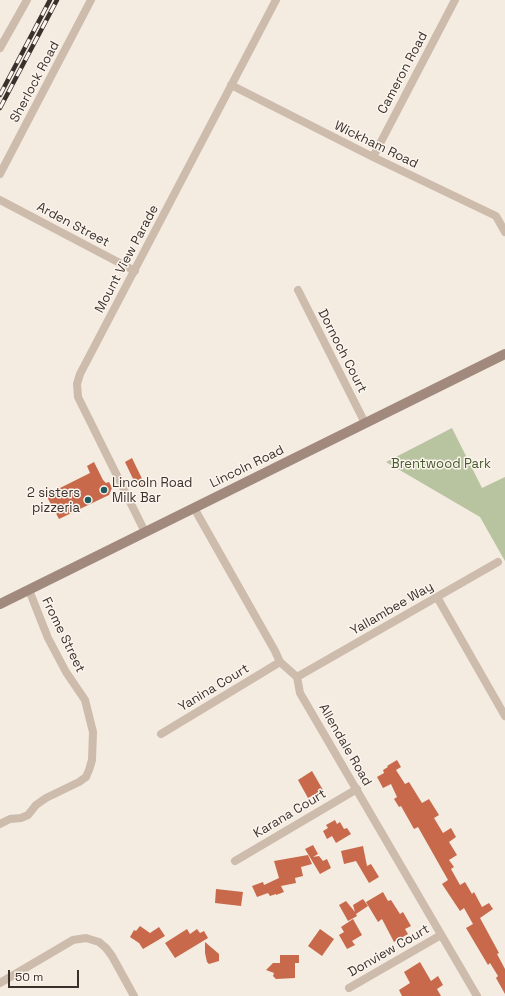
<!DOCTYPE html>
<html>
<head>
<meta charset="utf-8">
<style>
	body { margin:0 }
	#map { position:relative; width:505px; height:996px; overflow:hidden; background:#f4ebe1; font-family:"Space Grotesk",sans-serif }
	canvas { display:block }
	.scale { position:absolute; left:8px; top:970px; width:71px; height:18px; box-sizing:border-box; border:2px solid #3b302b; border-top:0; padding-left:5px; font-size:12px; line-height:14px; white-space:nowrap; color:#3b302b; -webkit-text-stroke:3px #fbf5ee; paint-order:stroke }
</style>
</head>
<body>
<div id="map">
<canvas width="505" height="996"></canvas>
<div class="scale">50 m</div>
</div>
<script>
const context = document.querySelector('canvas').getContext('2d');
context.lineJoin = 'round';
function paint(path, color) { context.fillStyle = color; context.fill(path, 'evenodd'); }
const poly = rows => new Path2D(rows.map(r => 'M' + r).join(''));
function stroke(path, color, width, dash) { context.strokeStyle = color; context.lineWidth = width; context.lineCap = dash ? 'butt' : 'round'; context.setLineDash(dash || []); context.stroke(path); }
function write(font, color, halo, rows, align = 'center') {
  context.font = font + ' "Space Grotesk",sans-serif'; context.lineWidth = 3; context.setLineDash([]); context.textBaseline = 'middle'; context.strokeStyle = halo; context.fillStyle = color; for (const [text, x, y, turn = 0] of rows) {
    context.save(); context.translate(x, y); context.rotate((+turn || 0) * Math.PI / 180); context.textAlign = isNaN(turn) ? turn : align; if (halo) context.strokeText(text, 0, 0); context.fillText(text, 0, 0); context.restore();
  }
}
paint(poly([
	[452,428,482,488,505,477,505,561,480,517,386,462]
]), '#b8c4a0');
paint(poly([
	[132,458,146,487,135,483,125,462],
	[94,462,103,480,106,483,109,482,112,488,109,495,59,519,46,495,90,473,87,466],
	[397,760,401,767,396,770,405,784,409,782,422,803,429,799,439,815,434,818,443,833,451,828,456,837,449,842,457,855,449,860,454,867,451,869,460,885,465,882,472,894,474,892,482,907,489,903,493,909,480,918,499,953,497,954,505,969,505,994,496,978,498,976,490,963,488,965,466,928,473,924,464,908,460,911,442,884,448,880,418,827,414,829,401,806,399,807,394,799,397,797,391,784,383,788,377,777,384,773,383,770,388,767,387,766],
	[312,771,323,790,308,798,298,780],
	[335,820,337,824,340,822,344,829,347,828,351,834,336,843,332,836,327,839,323,831,328,828,326,825],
	[313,845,318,854,313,857,319,856,323,861,327,859,331,868,320,874,305,849],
	[363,846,367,866,371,864,379,877,369,883,356,861,344,864,341,851],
	[308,855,312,864,301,867,303,876,295,878,296,883,281,886,284,892,276,895,276,894,270,896,268,893,257,897,252,886,263,882,264,885,279,878,274,861],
	[216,889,243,892,241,906,215,903],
	[383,892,388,901,391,900,400,914,403,912,411,926,405,929,408,934,394,942,382,919,378,922,366,902],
	[363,899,368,906,356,914,357,916,348,921,339,905,346,901,355,912,353,905],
	[353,919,362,935,352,941,355,945,347,949,339,935,344,932,341,927],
	[140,926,150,933,159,927,165,936,143,949,139,943,130,937,134,930,136,931],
	[187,929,190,934,197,929,200,933,204,931,208,938,175,958,165,943],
	[320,929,334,939,322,956,308,946],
	[205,942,219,954,219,961,209,964,207,962,205,953],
	[280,955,299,955,299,963,295,963,295,978,276,979,273,976,274,973,266,970,273,963,280,963],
	[420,962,431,981,438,976,443,985,437,989,441,996,402,996,399,990,410,983,404,972]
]), '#c8694b');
stroke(poly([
	[0,48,27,0],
	[231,85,373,157,496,216,505,232],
	[373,157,455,0],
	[0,174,91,0],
	[0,200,135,271],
	[298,290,365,423],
	[194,508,275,651,280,662,297,677,300,693,477,996],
	[145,532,78,397,77,384,80,374,276,0],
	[437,597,505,716],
	[297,677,498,562],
	[161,734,280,662],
	[0,824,10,819,21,818,28,815,36,805,46,798,79,782,86,777,89,770,92,760,93,732,85,700,66,672,48,638,29,590],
	[235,861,357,789],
	[0,983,73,940,86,938,99,942,106,948,112,956,134,996],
	[349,988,441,935]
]), '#cdbbac', 8);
stroke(poly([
	[0,604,505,354]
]), '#a18a7d', 10);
const rail = poly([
	[0,95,50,0],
	[0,108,57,0]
]);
stroke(rail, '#3b302b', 4.5);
stroke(rail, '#fbf5ee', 3, [9]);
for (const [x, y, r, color] of [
	[104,490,4,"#1f5a5e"],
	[88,500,4,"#1f5a5e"]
]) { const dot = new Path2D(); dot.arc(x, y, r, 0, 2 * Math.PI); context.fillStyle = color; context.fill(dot); stroke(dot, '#fbf5ee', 1.5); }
write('13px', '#3b302b', '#fbf5ee', [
	["Cameron Road",403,73,-62],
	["Sherlock Road",35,82,-62],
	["Wickham Road",376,145,26],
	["Arden Street",73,225,28],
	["Mount View Parade",127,259,-62],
	["Dornoch Court",342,351,63],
	["Lincoln Road",247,467,-26],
	["Yallambee Way",392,609,-30],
	["Frome Street",63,635,64],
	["Yanina Court",214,688,-31],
	["Allendale Road",345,745,60],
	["Karana Court",290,814,-31],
	["Donview Court",389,951,-30]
]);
write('13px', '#4a5a2e', '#fbf5ee', [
	["Brentwood Park",441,464]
]);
write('13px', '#3b302b', '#fbf5ee', [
	["Lincoln Road",112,483],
	["Milk Bar",112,498],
	["2 sisters",80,493,"right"],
	["pizzeria",80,508,"right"]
], 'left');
</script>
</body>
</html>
